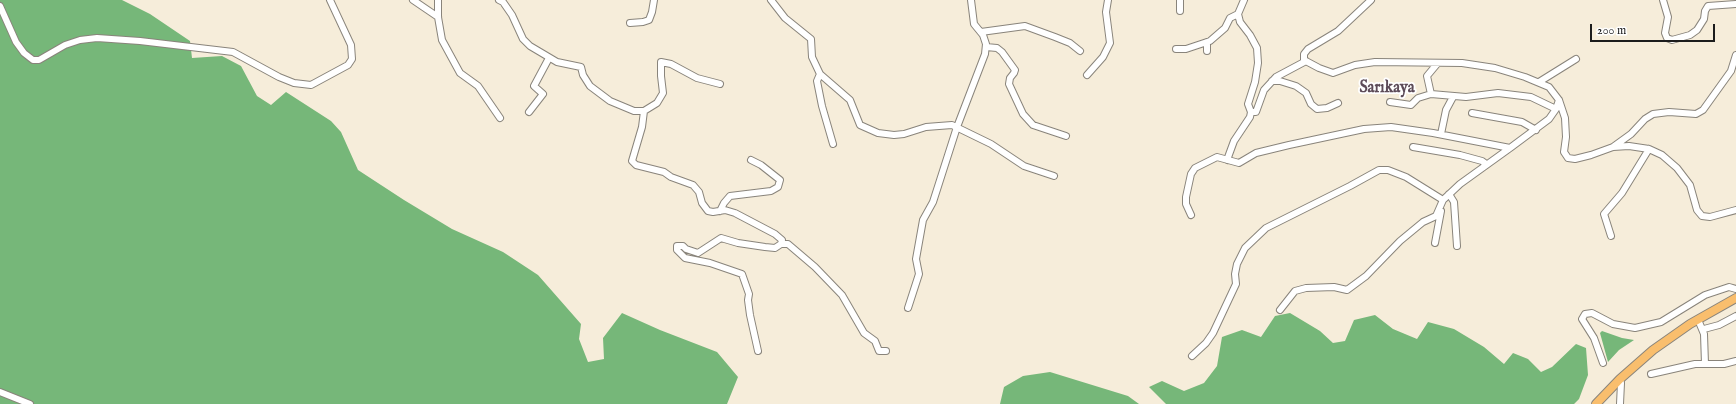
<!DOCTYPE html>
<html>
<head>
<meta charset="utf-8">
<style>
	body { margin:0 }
	#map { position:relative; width:1736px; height:404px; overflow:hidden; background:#f6edda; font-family:"IM FELL English",serif }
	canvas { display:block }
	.scale { position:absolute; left:1590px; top:24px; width:125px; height:18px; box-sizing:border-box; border:2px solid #1c1c1c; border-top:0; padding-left:5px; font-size:12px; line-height:14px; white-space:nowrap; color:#1c1c1c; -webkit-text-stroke:3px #fff; paint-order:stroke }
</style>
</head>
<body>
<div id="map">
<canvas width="1736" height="404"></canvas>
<div class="scale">200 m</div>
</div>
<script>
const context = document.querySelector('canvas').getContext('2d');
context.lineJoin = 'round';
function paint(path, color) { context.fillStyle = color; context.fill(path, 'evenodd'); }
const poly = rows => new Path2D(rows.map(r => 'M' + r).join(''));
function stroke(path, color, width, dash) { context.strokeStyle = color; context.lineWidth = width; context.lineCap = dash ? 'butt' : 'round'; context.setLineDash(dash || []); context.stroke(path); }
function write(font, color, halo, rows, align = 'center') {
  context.font = font + ' "IM FELL English",serif'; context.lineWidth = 3.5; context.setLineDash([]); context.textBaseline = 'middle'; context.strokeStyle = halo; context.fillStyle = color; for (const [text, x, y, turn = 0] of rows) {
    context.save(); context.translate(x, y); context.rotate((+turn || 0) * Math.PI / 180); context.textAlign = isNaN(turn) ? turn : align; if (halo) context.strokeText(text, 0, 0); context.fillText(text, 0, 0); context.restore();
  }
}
paint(poly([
	[0,0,122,0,150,14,190,41,192,58,222,56,241,66,257,96,271,105,286,92,331,121,341,132,358,170,404,200,452,229,503,252,538,275,581,324,579,339,588,362,604,359,603,338,622,313,660,330,717,352,738,377,727,404,0,404],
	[1290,313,1320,331,1333,343,1345,341,1354,320,1375,315,1393,329,1417,339,1428,322,1454,329,1484,347,1504,364,1513,353,1528,359,1541,372,1552,367,1576,344,1586,348,1588,375,1579,399,1574,404,1166,404,1149,387,1162,381,1184,391,1204,383,1217,366,1222,337,1242,330,1261,337,1275,316],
	[1602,331,1622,338,1634,340,1619,350,1608,362,1600,333],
	[1050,372,1128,396,1139,404,1000,404,1004,387,1023,376]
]), '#76b779');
const minor = poly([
	[413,0,438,17],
	[438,0,438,17,442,40,460,73,478,86,500,118],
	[499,0,503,2,512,15,523,39,530,46,557,62,581,67,583,75,590,86,610,101,634,111,644,111,642,127,632,161,636,165,664,172,671,177,693,185,699,192,702,203,708,211,713,212,725,210,735,213,775,234,782,240,781,244],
	[771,0,785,18,811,39,812,57,820,74,850,100,860,125,878,133,894,135,904,134,926,127,952,125,991,144,1024,166,1054,176],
	[1244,0,1238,14,1240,22,1250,35,1257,48,1258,63,1255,82,1248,104,1251,112,1256,112,1264,90,1276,77,1306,61],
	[1371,0,1338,31,1308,49,1304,54,1304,60,1319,68,1333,73,1355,65,1375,62,1462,63,1495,68,1525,77,1549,87,1559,100,1565,118,1566,137,1564,152,1568,158,1575,159,1591,155,1613,147,1629,146,1649,149,1662,155,1677,168,1690,185,1697,210,1702,216,1710,217,1736,210],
	[1663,0,1668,17,1665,33,1667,38,1672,40,1690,35,1697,30,1704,19,1705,11,1708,6,1736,4],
	[0,6,16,42,24,53,33,60,39,60,65,45,80,40,97,38,140,41,233,52,279,77,294,83,311,85,348,65,352,59,351,45,330,0],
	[1180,11,1180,0],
	[630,23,643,22,649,20,652,12,654,0],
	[981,32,1025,26,1055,37,1070,43,1080,51],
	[1207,42,1207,51],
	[986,47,997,48,1002,52,1015,70,1014,73,1010,78,1009,84,1023,114,1033,125,1066,136],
	[1176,49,1186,49,1210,41,1225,28,1230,18,1238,14],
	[820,74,817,81,822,106,833,144],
	[1087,75,1103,57,1110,43,1106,12,1108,0],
	[1272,81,1280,81,1296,86,1306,93,1311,104,1317,109,1327,108,1338,103],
	[1539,82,1576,59],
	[1431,94,1427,76,1437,64],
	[1390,102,1411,105,1418,98,1431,94,1466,97,1498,93,1531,97,1556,109],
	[644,111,657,103,663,93,661,76,661,62,671,64,697,78,720,84],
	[529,112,543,94,534,86,549,58],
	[1472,113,1522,122,1536,130],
	[1441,134,1446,110,1453,97],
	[1413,147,1460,155,1482,161,1486,164],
	[1613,147,1631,134,1645,119,1653,114,1669,112,1696,114,1703,110,1731,71,1736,55],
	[1227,160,1234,141,1250,117,1251,112],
	[1449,194,1454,202,1457,246],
	[720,211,724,203,730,196,771,191,778,187,780,180,761,165,751,160],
	[1191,215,1186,204,1186,197,1191,174,1195,168,1217,157,1239,163,1256,153,1289,145,1364,129,1391,127,1433,133,1510,148,1549,119,1556,109,1559,100],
	[1611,236,1604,214,1622,193,1649,149],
	[1435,243,1441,211],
	[908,308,919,274,916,259,923,220,933,202,957,127,985,54,986,44,983,35,974,24,971,0],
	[1280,310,1295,291,1306,288,1334,287,1347,290,1366,276,1400,241,1423,222,1436,216,1443,200],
	[1699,322,1704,334,1705,364],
	[1704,329,1719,325,1736,316],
	[758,351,750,315,748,300,749,294,742,274,710,263,685,258,677,250,677,246,683,246,686,249,698,253,721,238,738,243,765,247,775,248,781,244,788,244,815,267,842,295,864,333,875,341,879,351,886,351],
	[1192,356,1206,343,1213,333,1236,284,1235,274,1237,264,1245,248,1266,228,1350,186,1379,170,1388,170,1406,177,1443,200,1460,184,1510,148],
	[1603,363,1594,338,1582,319,1585,314,1592,313,1613,324,1635,328,1661,322,1705,295,1729,287,1736,289],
	[1651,374,1695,364,1724,364,1736,361],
	[0,392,30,404],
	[1620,404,1621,383]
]);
const major = poly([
	[1596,404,1620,379,1653,350,1690,324,1736,298]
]);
stroke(minor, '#89847b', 8);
stroke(major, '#89847b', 10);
stroke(minor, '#fff', 6);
stroke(major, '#f9be6d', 8);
write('bold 16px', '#5d4b58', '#fff', [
	["Sarıkaya",1387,89]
]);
</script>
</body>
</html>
